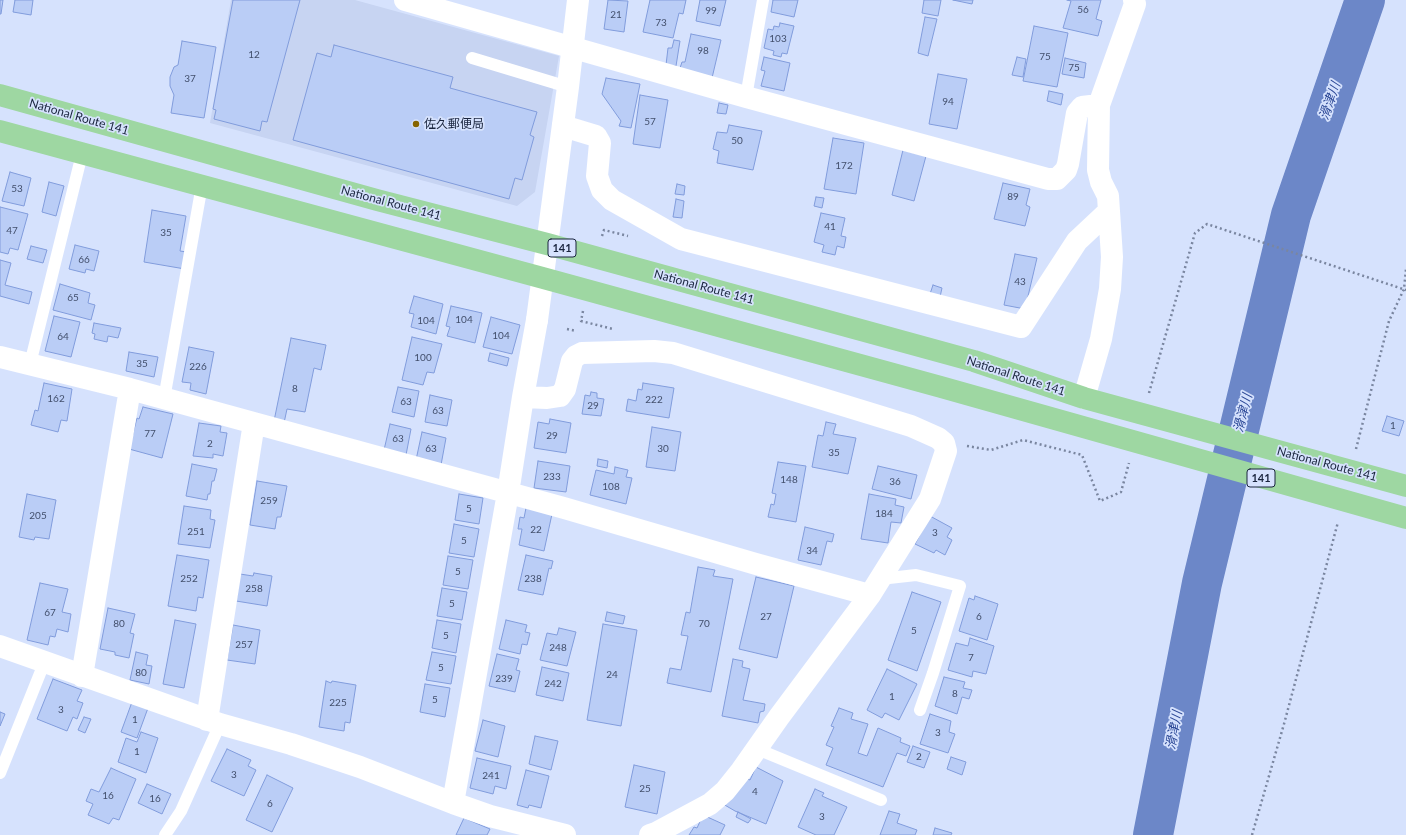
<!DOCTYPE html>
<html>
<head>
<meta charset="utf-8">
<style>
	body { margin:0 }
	canvas { display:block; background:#d6e2fd }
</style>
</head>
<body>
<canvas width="1406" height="835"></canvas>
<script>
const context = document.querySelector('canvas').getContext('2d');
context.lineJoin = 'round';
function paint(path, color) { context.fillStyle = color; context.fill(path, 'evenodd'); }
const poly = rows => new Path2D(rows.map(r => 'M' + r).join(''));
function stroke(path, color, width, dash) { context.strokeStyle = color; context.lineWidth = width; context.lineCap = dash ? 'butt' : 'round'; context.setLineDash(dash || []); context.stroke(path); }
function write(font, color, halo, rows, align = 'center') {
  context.font = font + ' Lato,"Noto Sans JP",sans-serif'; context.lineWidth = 3.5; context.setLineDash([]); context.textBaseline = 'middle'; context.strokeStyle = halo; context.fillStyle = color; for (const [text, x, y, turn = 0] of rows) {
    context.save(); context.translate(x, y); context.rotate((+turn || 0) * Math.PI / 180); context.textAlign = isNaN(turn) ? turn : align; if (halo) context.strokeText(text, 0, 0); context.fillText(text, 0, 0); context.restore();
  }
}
paint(poly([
	[231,0,355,0,559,56,535,192,517,206,210,123]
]), '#c7d4f2');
stroke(poly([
	[1153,835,1202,583,1291,215,1365,0]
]), '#6c87c8', 40);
const building = poly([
	[0,0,3,0,1,14,0,14,0,0],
	[15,0,33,0,31,15,13,12,15,0],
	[233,0,300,0,267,122,262,121,260,131,214,119,216,110,213,109,233,0],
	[608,0,628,1,624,32,604,29,608,0],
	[650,0,686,0,683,14,679,13,673,38,643,32,650,0],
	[700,0,726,0,720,26,696,21,700,0],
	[773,0,798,0,794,17,771,12,773,0],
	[924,0,941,0,938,16,922,13,924,0],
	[953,0,973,0,972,4,953,0],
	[1067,0,1101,0,1096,19,1102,21,1098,36,1063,28,1071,1,1067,0],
	[925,17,937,19,928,56,918,53,925,17],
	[780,23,794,26,787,54,782,53,781,57,773,55,774,51,764,48,768,29,773,30,774,26,779,27,780,23],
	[1034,26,1068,33,1057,87,1023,81,1034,26],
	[691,34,721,40,712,78,680,68,682,62,685,62,691,34],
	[674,40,680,41,676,66,666,65,668,48,672,48,674,40],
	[182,41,216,47,204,118,171,113,174,95,170,86,170,77,174,67,178,65,182,41],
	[334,45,453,77,450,88,537,112,530,135,534,137,522,180,515,178,509,199,293,140,317,53,331,57,334,45],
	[764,57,790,63,784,91,761,86,765,71,761,70,764,57],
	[1017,57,1026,59,1023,77,1012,75,1017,57],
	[1065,58,1086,63,1084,78,1062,74,1065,58],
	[938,74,967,79,957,129,929,124,938,74],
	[606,78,640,84,631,128,619,126,621,121,602,94,606,78],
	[1049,91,1063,94,1061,105,1047,101,1049,91],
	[640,95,668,100,660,148,633,144,640,95],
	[719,103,728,105,726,114,717,113,719,103],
	[729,125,762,131,753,170,717,163,719,151,713,149,717,132,727,133,729,125],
	[833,138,864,143,856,194,824,189,833,138],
	[903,150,926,156,914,201,892,195,903,150],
	[10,172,31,178,24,206,2,201,10,172],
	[49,182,64,186,56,216,42,212,49,182],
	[1003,183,1030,189,1026,205,1030,207,1025,226,994,219,1003,183],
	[677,184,685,186,684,195,675,194,677,184],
	[816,197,824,198,822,208,814,206,816,197],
	[676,199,684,201,682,218,673,217,676,199],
	[0,207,28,214,18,250,10,248,8,254,0,252,0,207],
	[152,210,186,216,180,251,187,252,185,269,144,262,152,210],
	[821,213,845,218,841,236,846,237,844,248,837,246,835,255,822,252,824,245,814,242,821,213],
	[75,245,99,251,94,271,86,269,85,273,69,269,75,245],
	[31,246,47,250,43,263,27,259,31,246],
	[1015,254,1037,258,1025,309,1004,305,1015,254],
	[0,260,11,263,5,285,32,292,29,304,0,296,0,260],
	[60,284,90,293,88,303,95,305,91,320,53,310,60,284],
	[933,285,942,288,940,297,930,294,933,285],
	[414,296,443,304,436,334,411,327,414,314,409,313,414,296],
	[451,306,482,313,475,343,447,336,450,327,446,326,451,306],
	[54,316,80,322,71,357,45,351,54,316],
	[491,317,520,325,512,354,483,347,491,317],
	[94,323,121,328,118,338,108,336,107,342,94,339,95,334,92,333,94,323],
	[412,337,442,344,434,373,427,372,423,385,402,380,412,337],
	[291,338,326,345,321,370,314,368,305,412,287,409,284,423,274,421,291,338],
	[189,347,214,352,206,394,190,390,191,383,182,382,189,347],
	[129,352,158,357,154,377,126,371,129,352],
	[490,353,509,358,507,366,488,361,490,353],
	[44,383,72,389,67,421,61,420,58,432,31,425,35,410,38,411,44,383],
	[643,383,674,388,669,418,626,411,628,399,636,401,638,389,642,390,643,383],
	[398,387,419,391,414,417,392,412,398,387],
	[591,392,597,393,597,398,604,399,601,416,582,414,585,395,590,396,591,392],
	[430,395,452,400,447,426,425,422,430,395],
	[143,407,173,414,162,458,129,449,137,418,139,419,143,407],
	[1387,416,1404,421,1399,436,1382,431,1387,416],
	[550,419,571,423,566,453,534,448,538,422,549,424,550,419],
	[826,422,836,424,833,434,856,438,848,474,812,467,818,435,823,436,826,422],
	[199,423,221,426,220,432,227,433,223,456,213,454,213,458,193,456,199,423],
	[390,424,411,429,406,455,384,450,390,424],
	[652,427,681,432,675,471,646,467,652,427],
	[422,432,446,438,441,465,416,460,422,432],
	[598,459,608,461,607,468,597,466,598,459],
	[538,461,570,466,566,492,534,488,538,461],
	[778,462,806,466,796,522,768,517,771,504,774,505,776,494,772,493,778,462],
	[192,464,217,469,214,481,212,481,210,494,208,494,207,500,186,496,192,464],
	[878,466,917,475,911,499,872,489,878,466],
	[615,467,628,470,626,477,632,478,626,504,590,495,596,470,614,474,615,467],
	[257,481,287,486,281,517,277,517,275,529,250,525,257,481],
	[27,494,56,500,49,539,35,537,34,540,19,537,27,494],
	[459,494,483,498,479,524,455,520,459,494],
	[869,494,896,499,895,505,904,507,901,523,891,522,888,543,861,539,869,494],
	[184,506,211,510,210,519,215,520,210,548,178,544,184,506],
	[526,508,552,514,544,551,519,545,522,529,518,529,520,517,524,518,526,508],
	[930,516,952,528,947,537,952,540,945,555,936,550,934,553,915,544,930,516],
	[454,524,479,529,474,557,449,553,454,524],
	[805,527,834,534,832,542,827,541,821,565,798,560,805,527],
	[177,555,209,560,203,598,198,597,196,611,168,606,177,555],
	[526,555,553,561,551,569,549,568,543,595,518,590,526,555],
	[448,556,473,560,468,589,443,585,448,556],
	[698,567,715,570,713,576,733,579,711,692,667,683,670,668,681,670,688,636,681,635,686,612,690,613,698,567],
	[254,573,272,576,267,606,236,601,240,574,253,576,254,573],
	[756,577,794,586,777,658,739,649,756,577],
	[40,583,68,589,62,612,71,614,68,632,57,629,55,637,50,636,48,645,27,640,40,583],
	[442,588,467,592,462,620,437,616,442,588],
	[912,592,941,602,917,671,888,660,912,592],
	[975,596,998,604,987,640,959,631,969,598,974,600,975,596],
	[108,608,135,614,130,633,134,634,129,658,115,655,115,652,100,649,108,608],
	[607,612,625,616,623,624,605,621,607,612],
	[175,620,196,624,184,688,163,684,175,620],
	[437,620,461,624,456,653,432,648,437,620],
	[506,620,527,625,525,632,530,633,527,645,522,644,520,654,499,649,506,620],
	[603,624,637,630,621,726,587,720,603,624],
	[233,625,260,630,255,664,227,660,233,625],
	[559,628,576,632,567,666,540,660,547,633,557,635,559,628],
	[970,638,994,646,986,674,973,671,972,677,948,670,956,643,968,646,970,638],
	[136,652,148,655,146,665,152,666,149,684,130,680,136,652],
	[432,652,456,656,451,684,426,680,432,652],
	[497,654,519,659,516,670,520,671,515,692,489,686,497,654],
	[733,659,743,661,742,667,750,669,743,700,765,704,764,711,760,712,758,723,722,716,733,659],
	[542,667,569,673,563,701,536,695,542,667],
	[887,669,917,684,899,720,885,713,882,718,867,710,887,669],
	[944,677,965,682,963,688,972,690,969,699,962,697,957,714,935,706,944,677],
	[53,679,82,690,77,701,83,703,77,719,73,717,67,731,37,719,53,679],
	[326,681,331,683,332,681,356,685,350,723,345,722,344,731,319,727,326,681],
	[425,684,450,688,445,717,420,712,425,684],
	[132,702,148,708,137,738,121,732,132,702],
	[839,708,853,713,851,719,868,724,858,753,867,756,878,728,901,738,900,742,910,746,906,756,897,753,883,787,826,765,833,748,826,745,834,727,831,726,839,708],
	[0,712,5,714,0,726,0,712],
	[930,714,951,721,949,732,955,734,948,753,920,744,930,714],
	[84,717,91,719,85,733,78,730,84,717],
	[483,720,505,726,498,757,475,751,483,720],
	[141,732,158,738,146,773,118,762,126,738,137,742,141,732],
	[535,736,558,741,551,770,529,764,535,736],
	[913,746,930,752,924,768,907,762,913,746],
	[227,749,251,760,248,766,256,770,244,796,211,781,227,749],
	[951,757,966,762,962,775,947,769,951,757],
	[477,758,511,766,506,789,495,786,493,794,470,788,477,758],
	[634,765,665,772,657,814,625,807,634,765],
	[756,767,783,781,766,824,735,811,723,804,744,777,750,780,756,767],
	[111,768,136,779,119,820,113,818,109,824,88,815,93,804,86,801,91,789,99,792,111,768],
	[526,770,549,776,541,808,529,805,528,808,517,805,526,770],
	[267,775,293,788,272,832,246,820,267,775],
	[147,784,171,794,162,814,138,803,147,784],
	[815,789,824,793,822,796,847,807,834,835,816,835,798,827,815,789],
	[889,811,900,814,897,823,917,830,915,835,880,835,889,811],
	[738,812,751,819,748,823,736,817,738,812],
	[703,815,725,825,720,835,689,835,694,827,697,828,703,815],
	[464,818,490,829,487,835,456,835,464,818],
	[935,828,952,833,951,835,933,835,935,828]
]);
paint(building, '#bacdf6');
stroke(building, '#819cdc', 1);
stroke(poly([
	[602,236,604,230,628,236],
	[583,311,581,321,613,329],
	[567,329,576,331],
	[1149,393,1195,233,1207,224,1406,290],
	[967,446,991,450,1023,440,1082,455,1100,501,1121,492,1129,463],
	[1356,449,1389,321,1404,289,1406,269],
	[1252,835,1284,724,1338,522]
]), '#7a86a0', 2.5, [2, 3]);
stroke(poly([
	[472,58,568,87],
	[746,97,763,0],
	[30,364,82,154],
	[164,399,202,185],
	[880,579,916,575,960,586,933,673,920,710],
	[757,749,881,800],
	[0,773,45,661],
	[165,835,181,811,220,724]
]), '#fff', 12);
stroke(poly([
	[405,0,746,97,1048,179,1057,179,1066,170,1068,164,1077,113,1082,107,1099,105],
	[563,126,596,136,600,143,597,176,602,190,612,200,681,239,1021,327,1077,241,1109,211],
	[0,357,130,389,564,508,756,564,870,595],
	[523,397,547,398,560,396,565,389,572,361,576,356,582,353,654,351,673,353,911,426,938,438,944,443,946,451,930,499,870,595,779,717,741,771,725,791,710,804,656,833,650,835],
	[1084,398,1101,339,1110,289,1112,257,1108,196,1101,182,1098,170,1099,105,1135,4,1134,0],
	[0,646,220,724,291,744,360,767,453,803,490,816,565,835],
	[82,676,130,389],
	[207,720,254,423],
	[453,803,508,493,523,397,537,320]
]), '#fff', 22);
stroke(poly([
	[537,320,568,87,578,0]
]), '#fff', 22);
stroke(poly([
	[0,95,377,200,547,244,974,361,1084,398,1406,486],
	[0,131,543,278,941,387,1406,518]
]), '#9ed7a2', 22);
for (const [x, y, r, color] of [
	[416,124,4,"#866400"]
]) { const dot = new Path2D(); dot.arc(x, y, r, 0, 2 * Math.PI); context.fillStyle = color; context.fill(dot); stroke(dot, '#d6e2fd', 1.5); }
write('10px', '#424f6c', null, [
	["56",1083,10],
	["99",711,11],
	["21",616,15],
	["73",661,23],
	["103",778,39],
	["98",703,51],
	["12",254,55],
	["75",1045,57],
	["75",1074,68],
	["37",190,79],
	["94",948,102],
	["57",650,122],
	["50",737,141],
	["172",844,166],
	["53",17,189],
	["89",1013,197],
	["41",830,227],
	["47",12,231],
	["35",166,233],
	["66",84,260],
	["43",1020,282],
	["65",73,298],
	["104",464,320],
	["104",426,321],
	["104",501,336],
	["64",63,337],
	["100",423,358],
	["35",142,364],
	["226",198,367],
	["8",295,389],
	["162",56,399],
	["222",654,400],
	["63",406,402],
	["29",593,406],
	["63",438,411],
	["1",1393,426],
	["77",150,434],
	["29",552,436],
	["63",398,439],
	["2",210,444],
	["63",431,449],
	["30",663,449],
	["35",834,453],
	["233",552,477],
	["148",789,480],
	["36",895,482],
	["108",611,487],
	["259",269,501],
	["5",469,509],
	["184",884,514],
	["205",38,516],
	["22",536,530],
	["251",196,532],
	["3",935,533],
	["5",464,541],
	["34",812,551],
	["5",458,572],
	["252",189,579],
	["238",533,579],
	["258",254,589],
	["5",452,604],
	["67",50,613],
	["27",766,617],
	["6",979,617],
	["80",119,624],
	["70",704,624],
	["5",914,631],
	["5",446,636],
	["257",244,645],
	["248",558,648],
	["7",971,658],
	["5",441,668],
	["80",141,673],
	["24",612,675],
	["239",504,679],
	["242",553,684],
	["8",955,694],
	["1",892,697],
	["5",435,700],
	["225",338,703],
	["3",61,710],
	["1",135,720],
	["3",938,733],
	["1",137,752],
	["2",919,757],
	["3",234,775],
	["241",491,776],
	["25",645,789],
	["4",755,792],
	["16",108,796],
	["16",155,799],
	["6",270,804],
	["3",822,817]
]);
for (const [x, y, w] of [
	[562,248,28],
	[1261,478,28]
]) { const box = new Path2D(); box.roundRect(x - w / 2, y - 9, w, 18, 3); context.fillStyle = '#d6e2fd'; context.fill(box); stroke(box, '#1a253e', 1); }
write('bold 11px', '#1a253e', null, [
	["141",562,248],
	["141",1261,478]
]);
write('12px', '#1a253e', '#d6e2fd', [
	["National Route 141",79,117,16],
	["National Route 141",391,203,15],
	["National Route 141",704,287,15],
	["National Route 141",1016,376,18],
	["National Route 141",1327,464,15]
]);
write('12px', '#1a253e', '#d6e2fd', [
	["佐久郵便局",424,124]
], 'left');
write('italic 13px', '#2d4997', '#d6e2fd', [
	["滑津川",1330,101,-71],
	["滑津川",1243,413,-76],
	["滑津川",1174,730,-79]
]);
</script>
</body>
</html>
